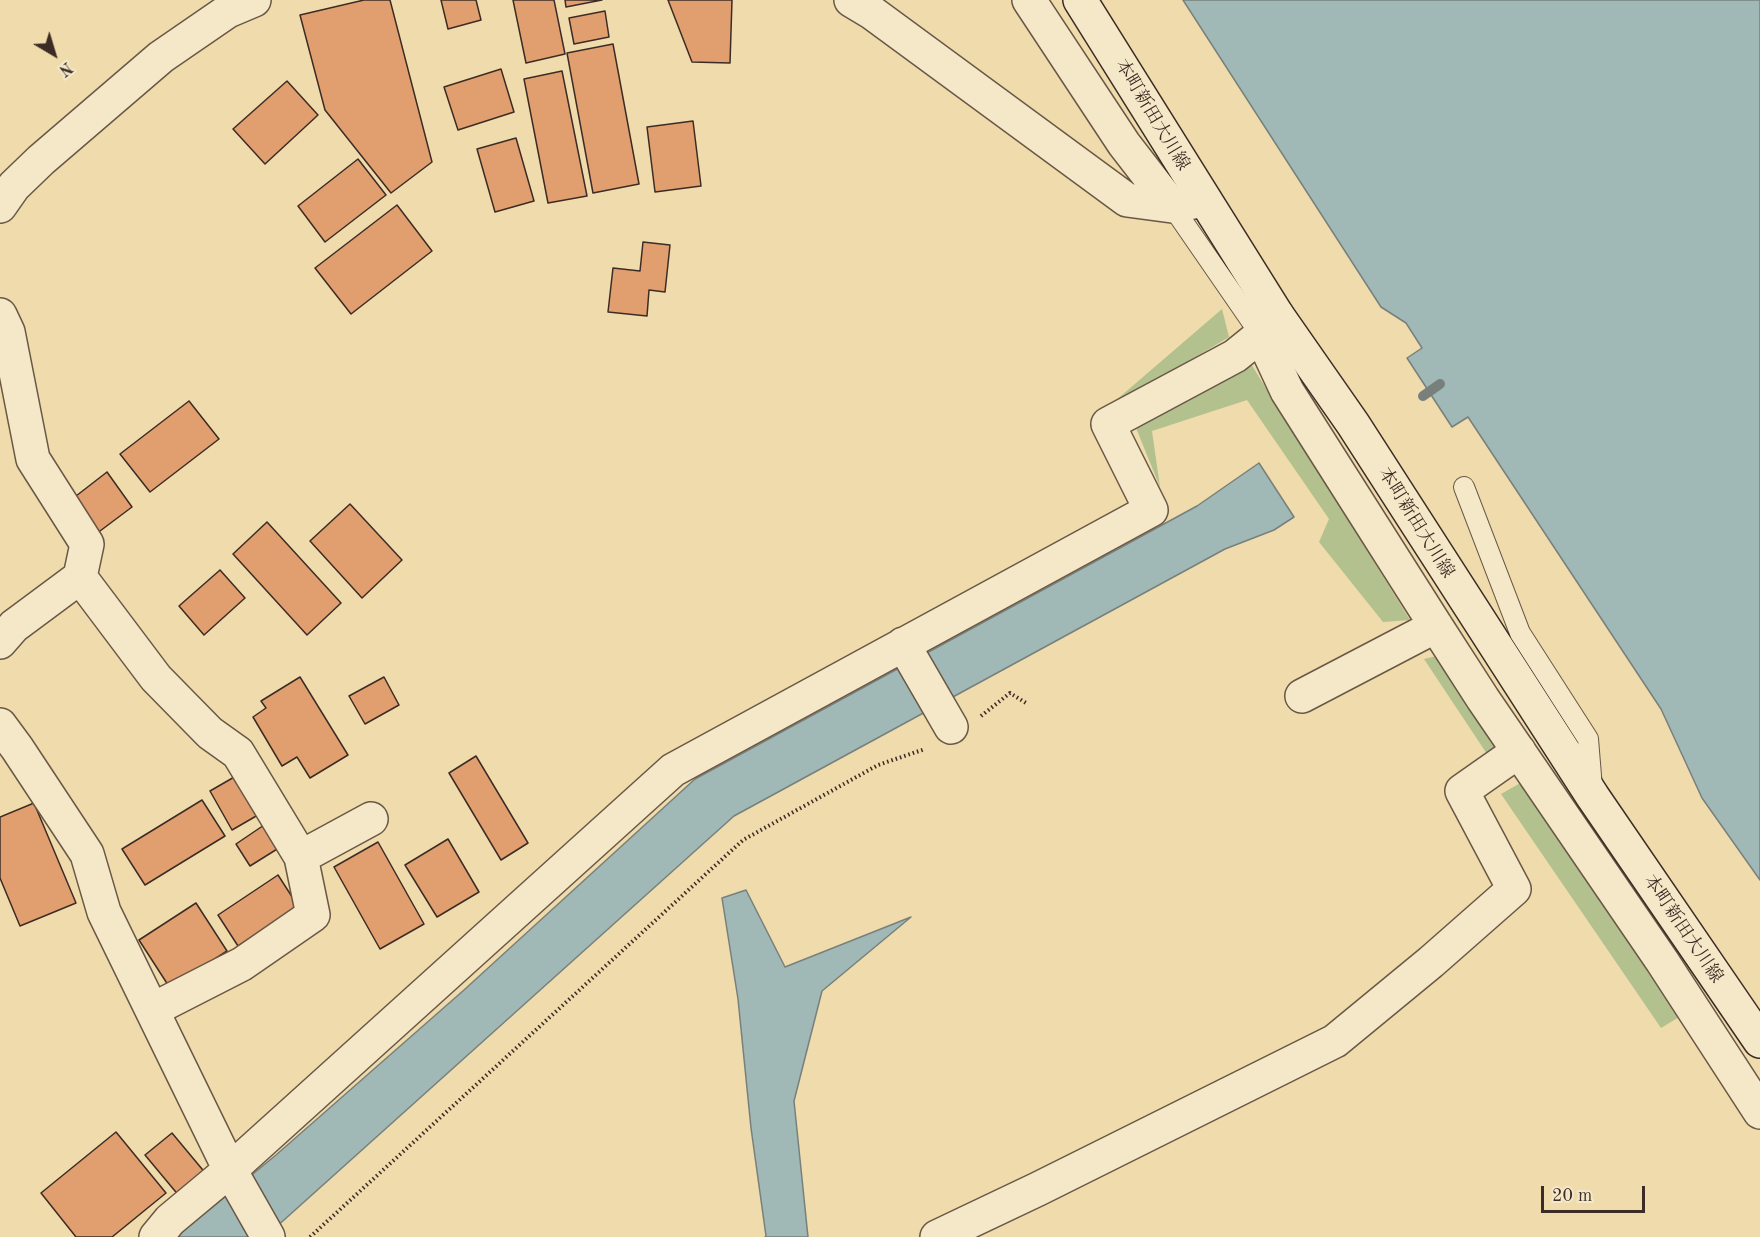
<!DOCTYPE html>
<html>
<head>
<meta charset="utf-8">
<style>
	body { margin:0 }
	#map { position:relative; width:1760px; height:1237px; overflow:hidden; background:#efdbab; font-family:"Old Standard TT",serif }
	canvas { display:block }
	.north { position:absolute; left:24px; top:24px; width:60px; height:60px; -webkit-text-stroke:4px #f5e8c8; paint-order:stroke; rotate:142deg; font-size:16px; font-weight:700; line-height:24px; text-align:center; color:#3c2c25 }
	.north::after { content:''; display:block; margin:auto; width:21px; height:27px; background:#3c2c25; clip-path:polygon(50% 0,100% 100%,50% 72%,0 100%) }
	.scale { position:absolute; left:1541px; top:1186px; width:104px; height:27px; box-sizing:border-box; border:3px solid #3c2c25; border-top:0; padding-left:8px; font-size:18px; line-height:21px; white-space:nowrap; color:#3c2c25; -webkit-text-stroke:4px #f5e8c8; paint-order:stroke }
</style>
</head>
<body>
<div id="map">
<canvas width="1760" height="1237"></canvas>
<div class="north">N</div>
<div class="scale">20 m</div>
</div>
<script>
const context = document.querySelector('canvas').getContext('2d');
context.lineJoin = 'round';
function paint(path, color) { context.fillStyle = color; context.fill(path, 'evenodd'); }
const poly = rows => new Path2D(rows.map(r => 'M' + r).join(''));
function stroke(path, color, width, dash) { context.strokeStyle = color; context.lineWidth = width; context.lineCap = dash ? 'butt' : 'round'; context.setLineDash(dash || []); context.stroke(path); }
function write(font, color, halo, rows, align = 'center') {
  context.font = font + ' "Old Standard TT","Noto Serif JP",serif'; context.lineWidth = 6; context.setLineDash([]); context.textBaseline = 'middle'; context.strokeStyle = halo; context.fillStyle = color; for (const [text, x, y, turn = 0] of rows) {
    context.save(); context.translate(x, y); context.rotate((+turn || 0) * Math.PI / 180); context.textAlign = isNaN(turn) ? turn : align; if (halo) context.strokeText(text, 0, 0); context.fillText(text, 0, 0); context.restore();
  }
}
paint(poly([
	[1222,309,1229,337,1100,414],
	[1251,364,1410,620,1383,622,1319,542,1329,519,1247,400,1152,431,1160,487,1136,428],
	[1441,655,1501,740,1489,757,1424,659],
	[1524,781,1684,1014,1661,1028,1501,794]
]), '#b2c18e');
const water = poly([
	[1183,0,1760,0,1760,880,1702,798,1661,709,1468,417,1452,427,1407,358,1422,348,1406,323,1381,307,1183,0],
	[1259,463,1294,517,1274,530,1225,549,734,816,265,1237,176,1237,276,1155,464,990,695,779,1197,506,1259,463],
	[746,890,785,967,911,917,822,991,794,1101,808,1237,765,1237,766,1236,751,1128,738,999,722,898,746,890]
]);
paint(water, '#a0b8b6');
stroke(water, '#78807c', 1.5);
stroke(poly([
	[1423,396,1440,384]
]), '#78807c', 10);
const building = poly([
	[364,0,390,0,432,162,391,193,325,110,300,15,364,0],
	[441,0,476,0,481,20,448,29,441,0],
	[513,0,554,0,565,54,526,63,513,0],
	[565,0,602,0,566,7,565,0],
	[668,0,732,0,730,63,692,62,668,0],
	[605,11,609,37,574,44,569,18,605,11],
	[613,44,639,184,593,193,567,53,613,44],
	[501,69,514,112,458,130,444,87,501,69],
	[562,71,587,196,548,203,524,79,562,71],
	[287,81,318,115,265,164,233,129,287,81],
	[693,121,701,186,655,192,647,127,693,121],
	[516,138,534,201,495,212,477,149,516,138],
	[358,159,386,195,325,242,298,206,358,159],
	[397,205,432,251,351,314,315,268,397,205],
	[643,242,670,245,665,292,649,290,647,316,608,312,613,268,640,271,643,242],
	[189,401,219,439,150,492,120,454,189,401],
	[107,472,132,507,92,537,67,503,107,472],
	[350,504,402,560,362,598,310,541,350,504],
	[267,522,341,603,307,635,233,554,267,522],
	[220,570,245,598,204,635,179,606,220,570],
	[300,677,348,755,310,778,297,757,282,766,253,717,266,708,261,701,300,677],
	[384,677,399,705,365,724,349,696,384,677],
	[476,756,528,843,501,860,449,773,476,756],
	[236,776,258,815,232,830,210,791,236,776],
	[202,800,225,836,145,885,122,849,202,800],
	[34,803,76,903,20,926,0,878,0,817,34,803],
	[267,823,282,846,250,866,236,844,267,823],
	[448,839,479,892,437,917,405,865,448,839],
	[378,842,424,924,380,949,334,867,378,842],
	[278,875,298,906,238,946,218,915,278,875],
	[196,903,227,951,170,988,139,940,196,903],
	[116,1132,166,1193,112,1237,76,1237,41,1193,116,1132],
	[172,1133,207,1175,180,1197,145,1155,172,1133]
]);
paint(building, '#e19f6f');
stroke(building, '#3c2c25', 1.5);
const lane = poly([
	[1172,206,1261,335],
	[1464,487,1520,633,1588,739,1592,788]
]);
const street = poly([
	[851,0,871,12,1127,200,1172,206,1204,200],
	[1029,0,1124,144,1172,206],
	[0,206,14,186,41,160,161,57,228,11,254,0],
	[0,315,8,332,33,459,87,544,80,577,14,626,0,642],
	[1261,335,1287,391,1436,626,1483,699,1662,961,1760,1112],
	[80,577,156,678,210,733,238,753,301,857],
	[903,644,951,727],
	[1302,696,1436,626],
	[0,725,17,748,87,854,104,912,230,1170,268,1237],
	[152,1010,242,964,313,915,301,857,371,819],
	[156,1237,170,1220,230,1170,673,770,1151,510,1108,424,1235,356,1261,335,1277,315],
	[937,1237,1038,1189,1335,1041,1431,962,1514,889,1462,791,1519,751]
]);
const secondary = poly([
	[1080,0,1277,315,1353,424,1593,797,1760,1041]
]);
stroke(lane, '#695846', 22);
stroke(street, '#695846', 36);
stroke(secondary, '#3c2c25', 36);
stroke(poly([
	[981,716,1010,693,1026,703],
	[310,1237,743,840,878,765,925,749]
]), '#3c2c25', 4, [1.5, 3]);
stroke(lane, '#f5e8c8', 20);
stroke(street, '#f5e8c8', 33);
stroke(secondary, '#f5e8c8', 33);
write('18px', '#3c2c25', '#f5e8c8', [
	["本町新田大川線",1152,115,59],
	["本町新田大川線",1416,523,58],
	["本町新田大川線",1683,929,56]
]);
</script>
</body>
</html>
